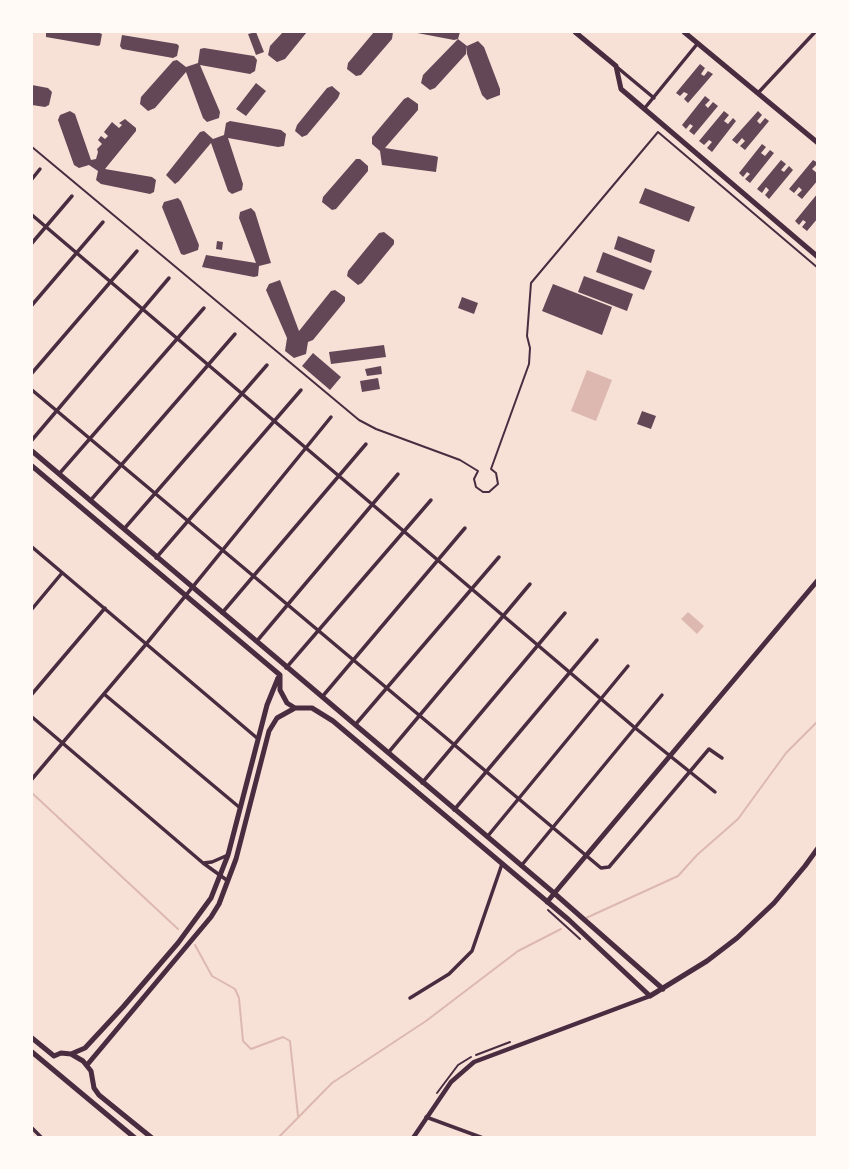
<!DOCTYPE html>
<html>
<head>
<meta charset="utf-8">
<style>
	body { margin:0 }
	#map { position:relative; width:849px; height:1169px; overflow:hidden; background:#f7e1d7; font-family:Inter,sans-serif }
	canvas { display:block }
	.frame { position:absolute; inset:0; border:33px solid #fffaf5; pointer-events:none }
</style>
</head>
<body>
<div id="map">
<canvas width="849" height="1169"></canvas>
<div class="frame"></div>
</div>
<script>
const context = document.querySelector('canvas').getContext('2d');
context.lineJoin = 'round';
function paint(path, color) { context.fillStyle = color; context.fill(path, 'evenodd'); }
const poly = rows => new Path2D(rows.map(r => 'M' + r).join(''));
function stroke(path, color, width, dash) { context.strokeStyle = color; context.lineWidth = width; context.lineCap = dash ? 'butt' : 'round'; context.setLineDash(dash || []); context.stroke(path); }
paint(poly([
	[587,370,612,380,596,421,571,411],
	[688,612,704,626,697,634,681,619]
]), '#dcb8b0');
stroke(poly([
	[32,793,178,929],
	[586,918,678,876,697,855,738,819,786,753,818,721],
	[195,945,212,976,235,989,239,998,243,1041,251,1049,283,1037,290,1041,298,1116],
	[278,1138,332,1083,426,1021,518,951,561,929]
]), '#dcb8b0', 2);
paint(poly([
	[46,32,97,32,102,34,100,45,98,46,46,37],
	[256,32,264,52,256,55,248,34],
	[283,32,307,32,285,59,277,62,268,55,270,46],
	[374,32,393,32,392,39,361,75,356,76,347,69,348,63],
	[412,32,460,32,458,39,454,40],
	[122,35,177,44,179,46,177,56,173,58,122,49,120,46],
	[458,39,467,46,478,41,484,47,500,89,500,95,487,100,482,95,467,54,467,46,466,54,435,88,430,90,421,83,423,75],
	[204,48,254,56,257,60,255,71,250,74,200,65,220,112,219,118,207,122,203,118,186,72,155,108,148,111,140,104,141,97,173,61,177,60,186,67,198,63,200,49],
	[700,64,705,68,701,74,704,76,708,71,713,74,688,103,684,99,688,94,684,92,680,96,676,93],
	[256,83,266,91,246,116,236,109],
	[32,85,48,88,52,92,49,105,45,107,32,105],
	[332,86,340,93,338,98,307,135,302,137,295,131,297,125,327,88],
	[705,96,710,100,705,105,708,108,713,102,718,106,694,135,689,131,693,126,690,124,686,129,682,125],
	[408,97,418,104,418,110,385,148,435,156,438,157,436,172,382,165,380,151,372,144,372,137,404,99],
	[70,111,75,114,91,160,96,159,98,152,97,149,102,144,98,140,101,136,105,139,108,136,104,132,112,122,119,128,122,125,119,123,125,119,136,128,136,131,105,169,152,177,156,180,154,192,150,194,101,184,96,180,98,171,89,165,79,168,74,165,58,120,60,115],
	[724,111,729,115,724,121,728,124,733,118,736,121,712,152,707,148,712,142,709,140,704,145,699,141],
	[758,111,762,115,757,121,760,124,765,118,769,121,745,150,740,146,745,141,742,138,737,144,732,140],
	[230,121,281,130,286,134,284,146,278,147,228,138,243,184,242,190,232,194,228,191,211,143,179,181,175,184,166,175,200,132,204,131,213,139,224,135,226,123],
	[762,144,766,147,761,153,765,156,770,150,774,153,750,183,745,179,750,174,747,172,743,177,739,173],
	[356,159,360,159,368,166,368,171,336,209,332,210,322,202,323,197],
	[781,160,786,164,781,170,784,172,789,166,793,170,769,199,765,195,769,190,766,187,762,193,757,189],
	[813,160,818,163,812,169,818,174,818,180,802,199,797,195,802,190,799,187,794,193,789,189],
	[645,188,695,207,689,222,639,203],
	[818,193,818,218,807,231,802,227,806,222,803,220,799,225,795,221],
	[178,198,181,201,199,245,198,250,184,255,181,254,162,207,164,202],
	[251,208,255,212,271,263,259,266,258,276,254,277,202,267,206,255,256,263,239,218,240,212],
	[384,232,394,240,394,244,362,283,358,285,347,276,348,271,379,233],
	[618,236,655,250,651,263,614,249],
	[217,241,223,242,222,250,216,249],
	[603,252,652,271,644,290,596,272],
	[584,276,633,294,627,311,578,292],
	[280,280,299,331,331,291,335,290,345,297,345,301,313,340,308,342,306,354,294,358,285,351,287,338,266,290,269,284],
	[553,284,612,307,602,335,542,311],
	[462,297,478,303,474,314,458,308],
	[384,345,386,357,331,364,329,352],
	[313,353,341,377,330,390,302,366],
	[381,366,382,374,367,376,365,369],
	[378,378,380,389,362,392,360,381],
	[642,411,656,416,651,429,637,424]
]), '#644757');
stroke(poly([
	[548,910,580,939],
	[476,1055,510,1042],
	[437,1093,458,1065,471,1057]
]), '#4a2c40', 2);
stroke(poly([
	[32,147,359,420,376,429,460,460,478,471,474,479,476,487,483,492,489,492,498,484,496,473,491,469,529,364,530,348,527,336,531,283,658,132,818,268]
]), '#4a2c40', 2);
stroke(poly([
	[618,68,654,98],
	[758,93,815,32],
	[644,109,698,43],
	[32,179,40,169],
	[32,215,634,727,715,792],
	[32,243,72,196],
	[32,305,103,222],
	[32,373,137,251],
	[32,390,601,868,609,867,709,749,722,758],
	[32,440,169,278],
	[59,474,204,308],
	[90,501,235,334],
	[124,529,267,365],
	[32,547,257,738],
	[156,558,301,390],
	[32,609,62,573],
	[222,613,366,444],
	[257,641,398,474],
	[286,668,431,500],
	[32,694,105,608],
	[104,694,239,807],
	[322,697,465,528],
	[32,717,203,863],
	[355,725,499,557],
	[388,753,530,584],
	[32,779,147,643,331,417],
	[422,783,565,613],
	[454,810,597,640],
	[487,837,628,666],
	[521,866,662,695],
	[228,881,203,863,212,862,228,855],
	[410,998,449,974,472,951,502,864],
	[426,1117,483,1138],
	[32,1128,42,1138]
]), '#4a2c40', 3.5);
stroke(poly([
	[413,1138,451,1082,474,1062,650,996]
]), '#4a2c40', 4.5);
stroke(poly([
	[575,32,616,66,621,89,818,257],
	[684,32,818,143],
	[32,451,554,893,663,989],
	[32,466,280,675,280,690,287,703,295,708,312,708,333,721,569,920,650,996,707,961,737,938,774,903,805,866,818,848],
	[547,902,818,580],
	[32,1038,54,1056,61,1053,71,1054,83,1061,91,1071,94,1088,99,1095,152,1138],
	[32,1052,135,1138],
	[71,1054,85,1048,123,1007,178,943,211,898,228,855,267,705,278,678],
	[87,1065,211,917,219,904,236,859,269,731,277,718,295,708]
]), '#4a2c40', 5);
</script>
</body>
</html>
